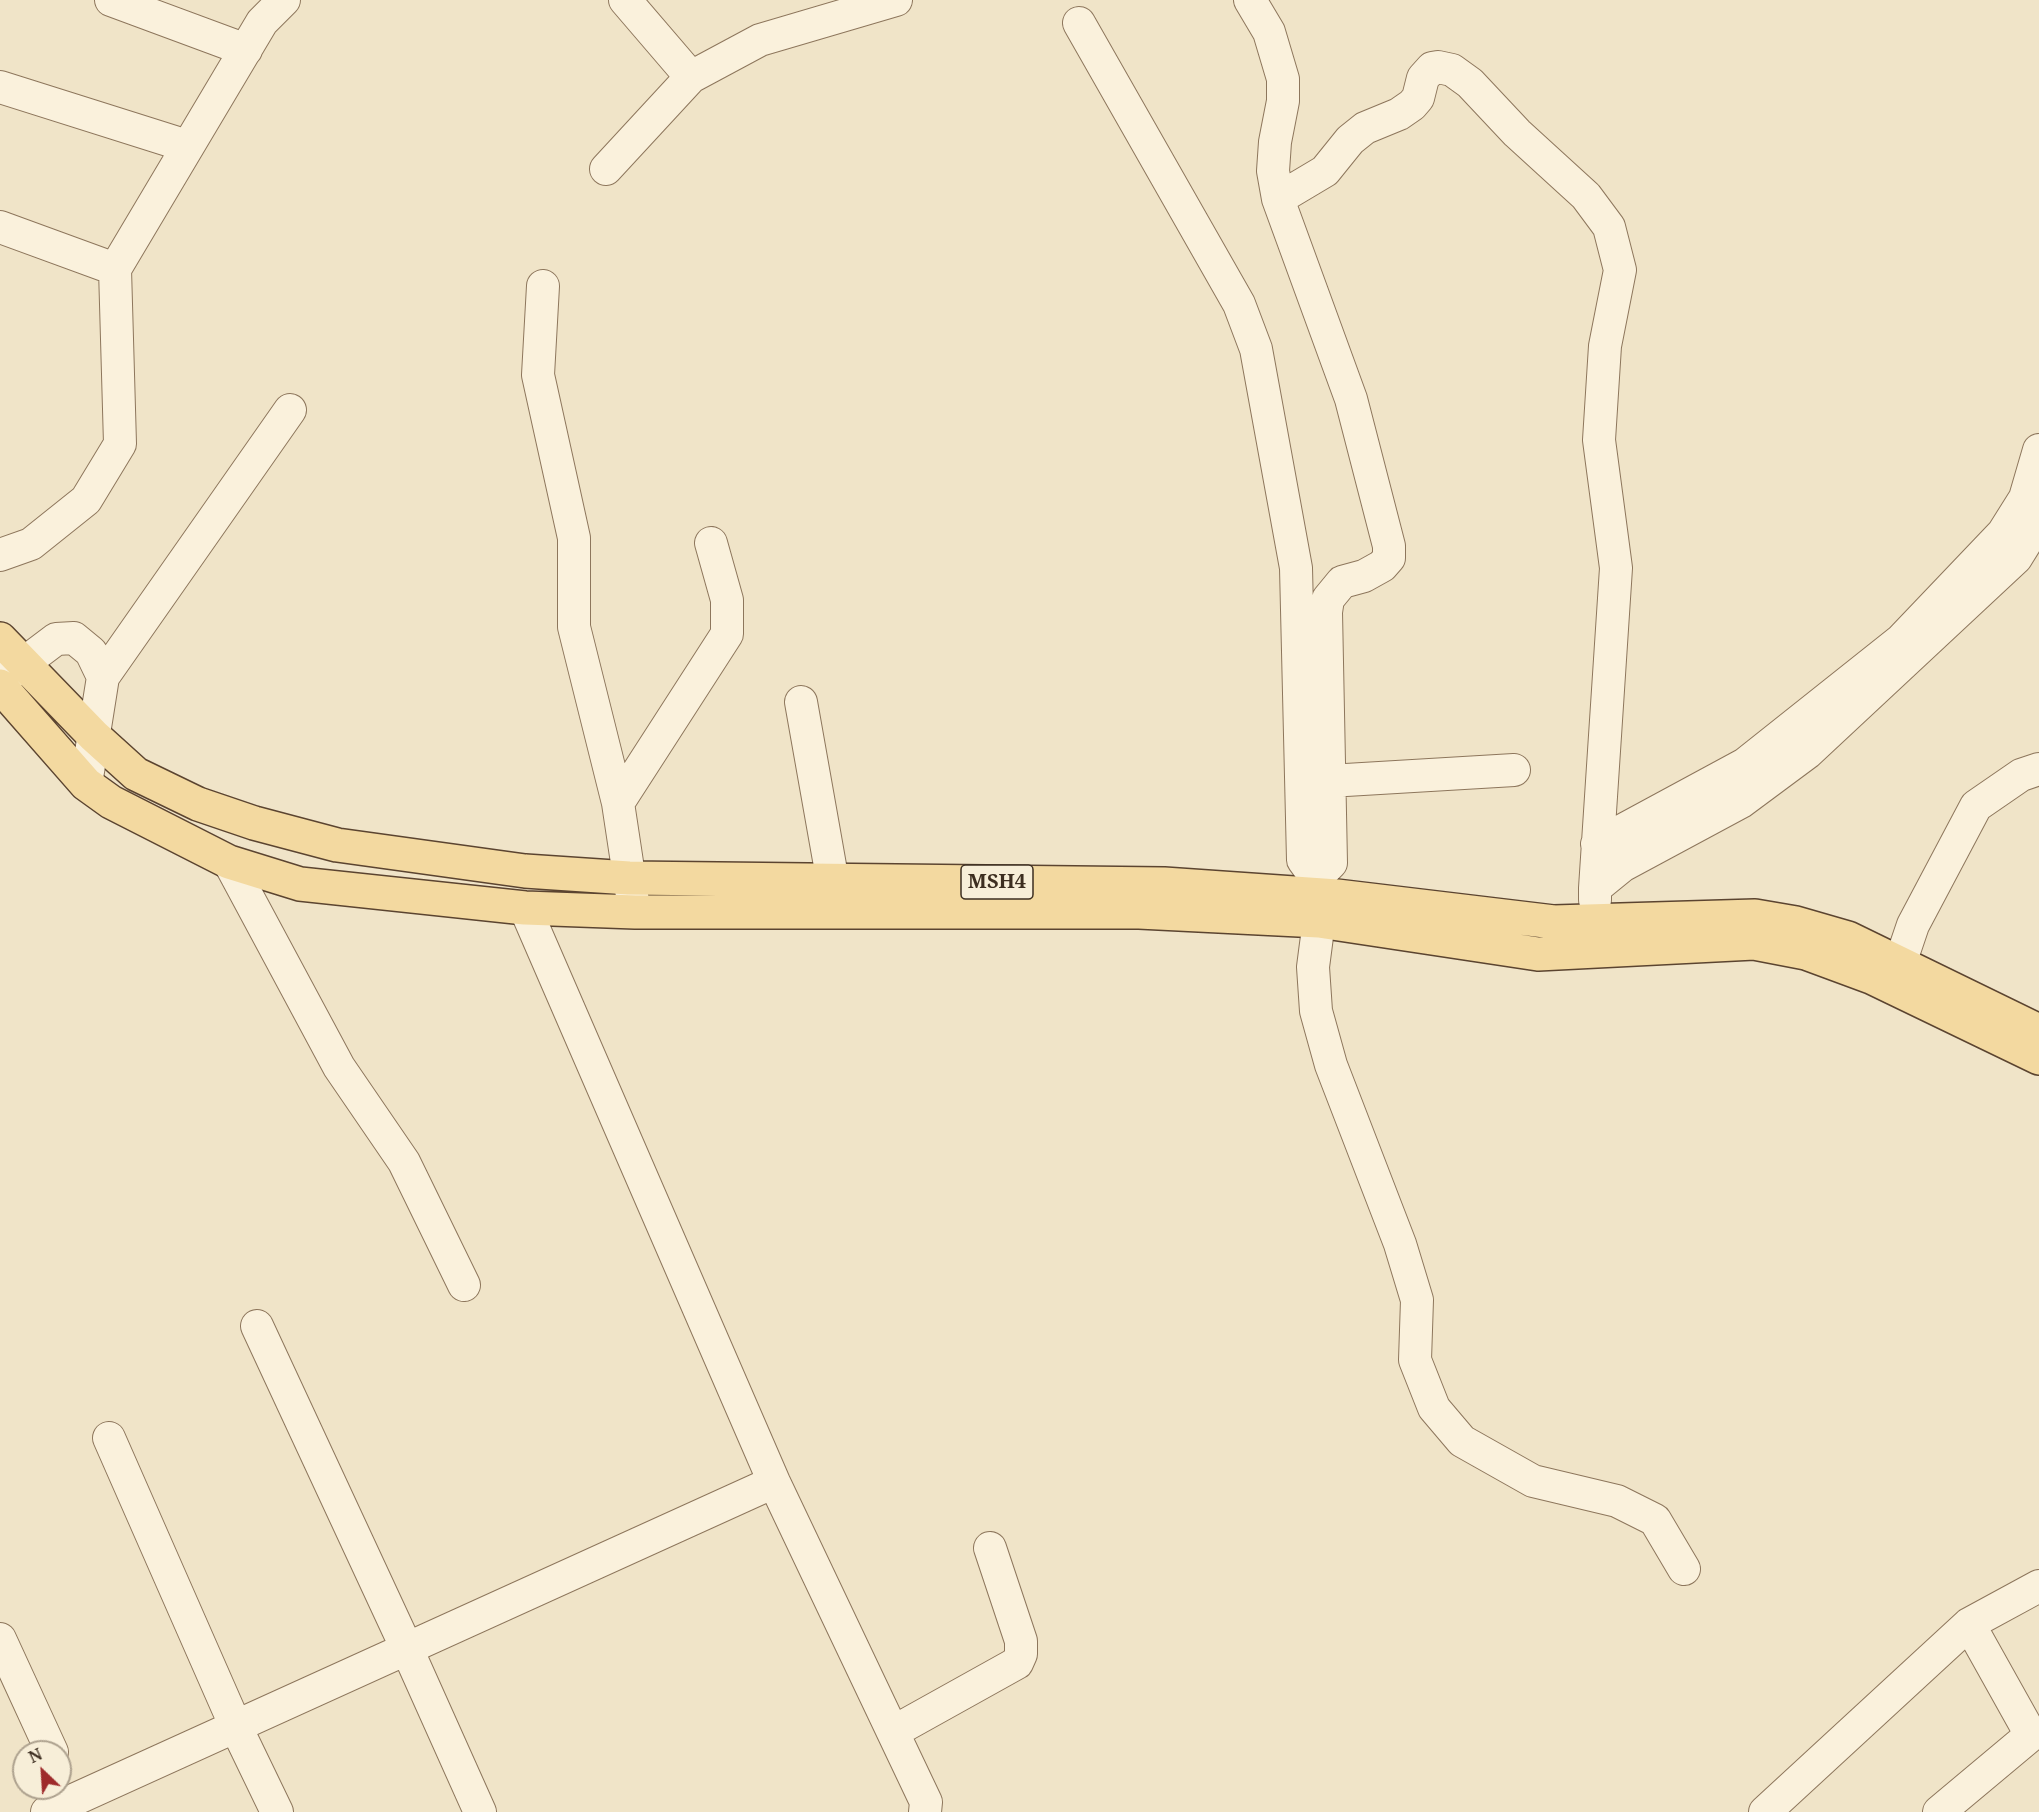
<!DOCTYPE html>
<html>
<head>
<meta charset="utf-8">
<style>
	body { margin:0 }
	#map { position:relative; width:2039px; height:1812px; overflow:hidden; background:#f0e4c8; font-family:"Noto Serif",serif }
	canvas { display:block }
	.north { position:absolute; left:12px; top:1740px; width:60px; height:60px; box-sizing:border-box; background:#f7eed8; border:2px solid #ada18e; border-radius:50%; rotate:335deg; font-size:16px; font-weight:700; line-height:24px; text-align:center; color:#3d2e20 }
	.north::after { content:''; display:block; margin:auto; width:21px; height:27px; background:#9e2a2b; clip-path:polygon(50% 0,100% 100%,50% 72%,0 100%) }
</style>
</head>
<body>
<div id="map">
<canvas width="2039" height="1812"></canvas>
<div class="north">N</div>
</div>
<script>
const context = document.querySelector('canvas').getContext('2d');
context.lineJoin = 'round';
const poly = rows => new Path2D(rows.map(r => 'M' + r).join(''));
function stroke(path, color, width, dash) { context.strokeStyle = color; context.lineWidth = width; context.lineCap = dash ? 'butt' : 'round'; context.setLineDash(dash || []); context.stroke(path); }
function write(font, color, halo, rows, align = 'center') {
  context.font = font + ' "Noto Serif",serif'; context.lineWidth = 6; context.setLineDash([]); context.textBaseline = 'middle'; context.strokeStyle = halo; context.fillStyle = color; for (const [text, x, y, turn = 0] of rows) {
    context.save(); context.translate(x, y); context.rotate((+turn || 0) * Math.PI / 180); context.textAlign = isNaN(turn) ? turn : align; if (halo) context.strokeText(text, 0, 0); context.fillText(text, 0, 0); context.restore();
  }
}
const minor = poly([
	[111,0,246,50],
	[625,0,691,77],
	[1250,0,1269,32,1283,79,1283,101,1275,142,1273,171,1278,199,1351,399,1389,546,1389,558,1382,566,1364,576,1342,582,1328,599,1326,612,1331,863,1316,878],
	[1079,23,1239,304,1256,349,1296,568,1303,860,1316,878,1319,921,1313,967,1316,1011,1331,1065,1400,1244,1417,1300,1415,1360,1434,1408,1462,1441,1533,1481,1617,1501,1655,1520,1684,1569],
	[0,87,187,146],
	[606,169,691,77,760,40,896,0],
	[1278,199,1325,171,1350,140,1365,128,1399,114,1412,105,1418,98,1423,78,1432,68,1438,67,1452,70,1470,83,1517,133,1586,196,1609,227,1620,270,1605,346,1599,440,1616,568,1595,888],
	[0,227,115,269],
	[543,286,538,375,574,538,574,627,618,803,633,902],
	[0,555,31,544,86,500,120,444,115,269,262,22,284,0],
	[3,679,56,639,74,638,91,652,103,677],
	[801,702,837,905],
	[1329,781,1514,770],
	[86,784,103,677,290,410],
	[618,803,727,634,727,600,711,543],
	[1597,844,1745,764,1901,640,2003,533,2025,498,2039,450],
	[229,862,339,1067,404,1162,464,1285],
	[1595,900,1595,888,1622,866,1741,802,1807,753,2016,558,2039,521],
	[525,908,774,1482,926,1802,925,1812],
	[1892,987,1913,925,1976,806,2021,775,2039,769],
	[257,1326,407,1649,480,1812],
	[109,1438,236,1727,277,1812],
	[0,1639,52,1752],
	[893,1732,1017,1663,1021,1654,1021,1641,990,1548],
	[47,1812,774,1482],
	[1765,1812,1969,1624,2039,1586],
	[1939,1812,2031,1735,1969,1624]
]);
const major = poly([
	[0,639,94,736,136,774,198,804,254,823,337,845,525,871,629,878,1164,884,1337,896,1554,922,1755,916,1796,923,1848,938,2039,1031],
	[0,686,86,784,111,802,229,862,300,884,525,908,635,912,1139,912,1319,921,1538,954,1754,943,1806,953,1871,977,2039,1058]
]);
stroke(minor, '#8d765c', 34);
stroke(major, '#5b4430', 36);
stroke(minor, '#faf1dc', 32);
stroke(major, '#f3d9a0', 33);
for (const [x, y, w] of [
	[997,882,72]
]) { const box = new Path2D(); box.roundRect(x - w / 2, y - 17, w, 34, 4.5); context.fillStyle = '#f7eed8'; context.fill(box); stroke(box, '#3d2e20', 1.5); }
write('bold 20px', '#3d2e20', null, [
	["MSH4",997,882]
]);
</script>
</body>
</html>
